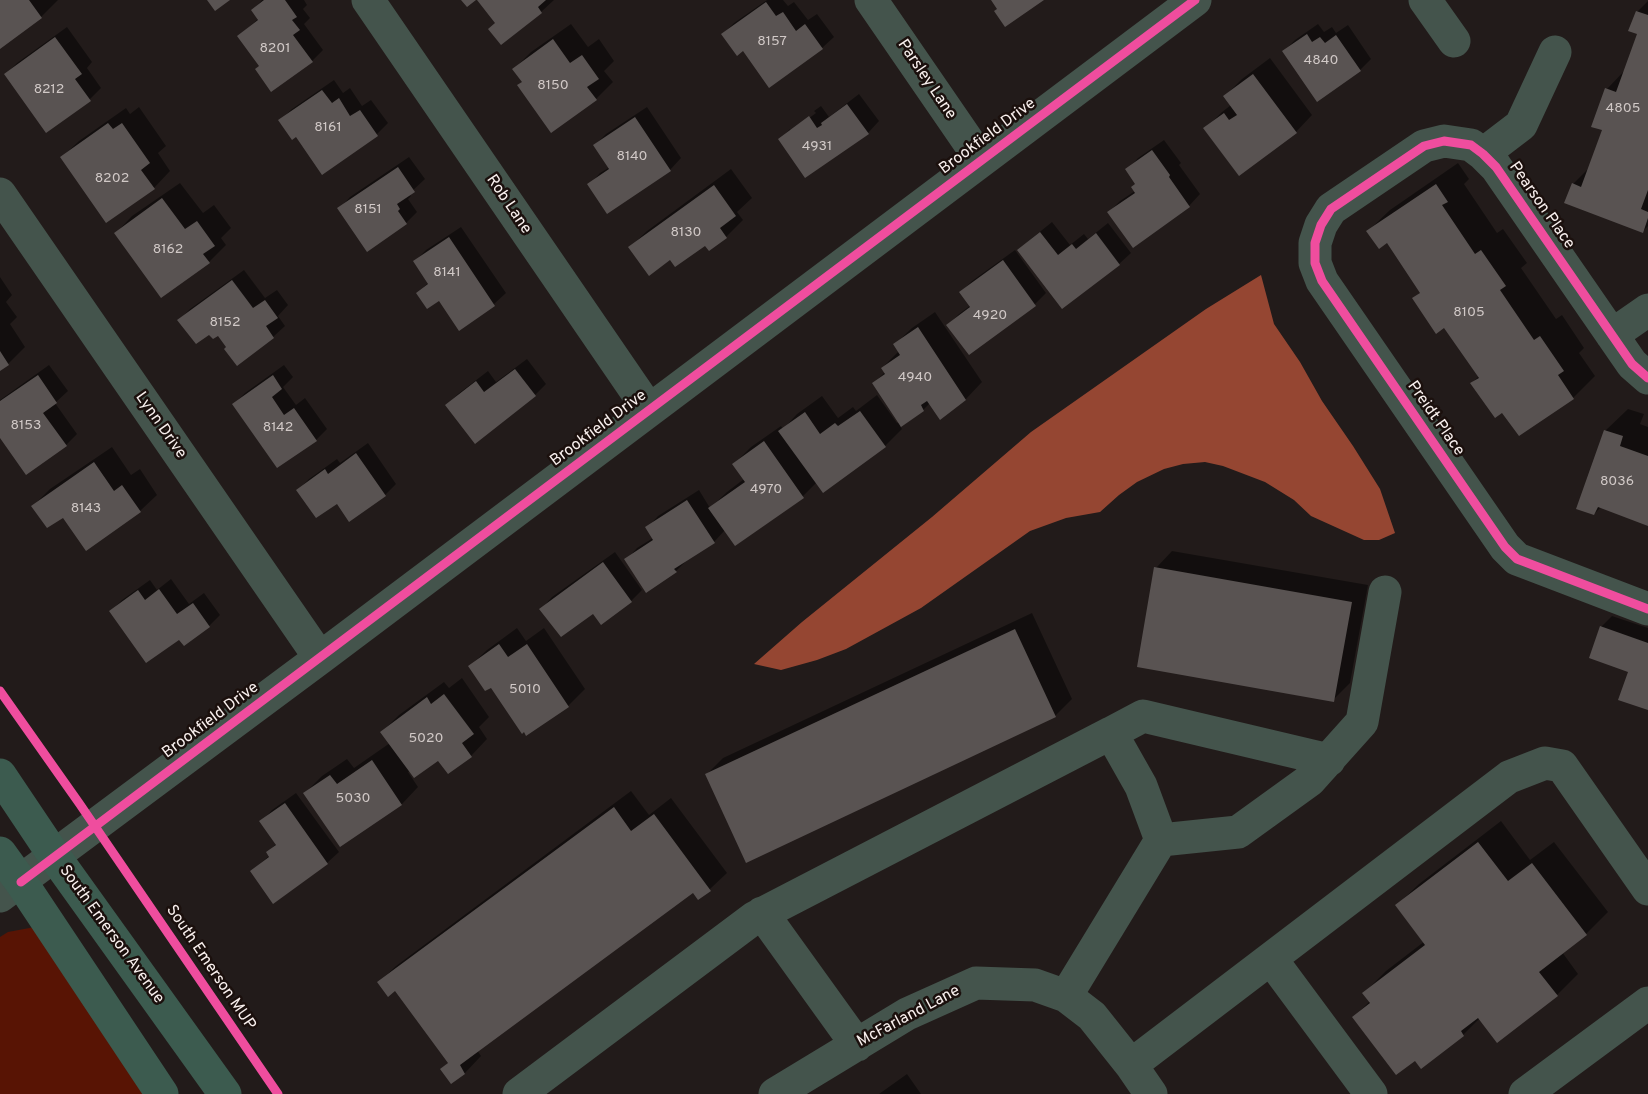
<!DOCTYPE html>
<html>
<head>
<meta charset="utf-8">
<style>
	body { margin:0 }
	canvas { display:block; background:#221b1a }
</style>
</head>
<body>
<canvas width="1648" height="1094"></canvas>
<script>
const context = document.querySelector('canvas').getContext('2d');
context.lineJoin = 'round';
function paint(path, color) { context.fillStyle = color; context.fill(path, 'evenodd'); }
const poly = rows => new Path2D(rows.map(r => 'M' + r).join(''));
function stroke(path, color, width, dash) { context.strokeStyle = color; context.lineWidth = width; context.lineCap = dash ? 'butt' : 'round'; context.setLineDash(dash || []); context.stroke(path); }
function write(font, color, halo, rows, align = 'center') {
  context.font = font + ' Overpass,sans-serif'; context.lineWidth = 5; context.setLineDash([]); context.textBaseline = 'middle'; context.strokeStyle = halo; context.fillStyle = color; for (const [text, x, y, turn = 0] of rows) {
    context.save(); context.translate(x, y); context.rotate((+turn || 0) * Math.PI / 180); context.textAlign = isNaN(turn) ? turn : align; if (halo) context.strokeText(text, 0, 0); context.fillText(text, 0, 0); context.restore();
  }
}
paint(poly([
	[35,927,171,1094,0,1094,0,937,8,932]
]), '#581404');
paint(poly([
	[1261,275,1274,324,1300,362,1322,401,1353,446,1380,489,1395,533,1379,540,1364,540,1311,516,1294,500,1265,482,1223,466,1205,462,1183,464,1164,469,1137,482,1119,495,1100,512,1066,518,1030,531,921,608,846,649,817,660,781,670,754,664,802,622,932,517,1031,432,1206,309]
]), '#954632');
paint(poly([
	[0,0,58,0,41,17,0,47],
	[262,0,304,0,307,5,303,9,310,18,304,24,323,50,312,61,260,65,239,36,259,18,253,10],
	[479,0,554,0,541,12,496,23],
	[767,0,783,0,788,6,794,2,808,20,817,14,834,37,822,48,744,49,723,34,734,23],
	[1648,1,1648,226,1643,231,1573,184,1590,167,1604,129,1607,89,1626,69,1639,33,1637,12],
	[571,24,588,47,599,39,614,61,604,71,613,82,596,99,523,81,514,69,531,52],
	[1318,24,1324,32,1332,27,1336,33,1348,25,1371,59,1360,70,1284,51,1295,40],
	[67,27,92,62,87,68,101,88,90,99,47,130,6,74,17,63],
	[1270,58,1312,115,1296,132,1205,129,1222,112,1231,105,1225,96,1242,79],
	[334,80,343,93,350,88,362,106,371,100,388,123,377,134,280,120,292,109],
	[859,94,879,121,868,133,780,139,790,129,790,132,816,113,814,111,821,106,829,117],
	[139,107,166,146,158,153,170,171,154,188,62,157,79,141,126,108,130,114],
	[647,107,681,158,670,170,607,212,589,185,600,173,610,167,595,145,606,134],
	[1164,140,1181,163,1179,165,1200,194,1189,206,1109,212,1120,201,1135,191,1137,183,1127,170,1138,158],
	[409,157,425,179,409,194,411,196,408,199,417,212,406,223,339,209,350,197],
	[1458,163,1469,179,1464,184,1497,233,1503,229,1527,263,1521,268,1556,319,1562,315,1584,348,1579,353,1595,376,1573,398,1519,434,1503,411,1472,383,1479,376,1445,326,1414,299,1421,292,1387,241,1368,231,1390,210],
	[731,169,752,198,737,212,743,220,726,237,670,258,630,247,647,231],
	[180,183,203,213,214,205,231,228,221,238,226,245,209,262,116,233,132,216],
	[1052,222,1070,245,1084,234,1088,239,1108,223,1131,253,1119,264,1063,307,1019,250,1031,239],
	[461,227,506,293,494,304,459,329,439,299,418,293,429,282,415,261,426,250],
	[1015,250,1046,293,1035,304,969,353,948,325,959,314,971,305,961,292,972,281],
	[244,270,265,298,277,290,288,305,278,316,285,326,273,337,237,363,228,347,218,334,209,332,179,320,190,309],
	[0,277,12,295,6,302,17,317,10,324,25,347,8,364,0,369],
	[935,312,982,382,966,399,940,418,930,403,923,410,900,426,902,429,885,446,817,482,803,496,725,530,714,542,687,560,676,571,626,560,637,548,653,538,647,528,658,516,699,490,710,508,727,492,744,479,734,464,751,447,781,426,783,429,797,414,822,396,838,418,853,407,856,411,877,395,897,423,900,421,874,383,885,372,882,368,899,351,895,344,912,328],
	[527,359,546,384,535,395,447,405,458,394,488,371,496,382],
	[49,365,68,391,55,403,77,434,66,445,0,436,0,400],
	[284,365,293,377,283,387,296,405,305,398,327,429,316,440,234,404,245,393],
	[1628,409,1644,414,1640,424,1648,427,1648,524,1601,507,1594,514,1578,508,1606,430],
	[368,443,396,484,385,495,337,502,298,490,309,479,337,459,340,463],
	[112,447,131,475,140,469,157,495,140,511,64,515,33,506,50,489],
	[1172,551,1368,585,1350,683,1333,700,1156,568],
	[615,552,642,590,631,601,593,612,541,609,552,597],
	[171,579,189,604,204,593,220,615,209,626,180,638,111,611,122,600,150,580,157,590],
	[1032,613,1072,699,1055,716,707,774,723,758],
	[1612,616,1648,628,1648,708,1630,671,1601,627],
	[517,628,526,641,544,628,585,689,568,706,527,734,491,685,470,666,487,650],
	[462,678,489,717,479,727,487,739,471,756,438,759,408,772,418,787,402,804,340,845,305,793,322,776,347,759,354,768,390,743,382,732,399,715,444,682,449,688],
	[631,791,649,815,671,798,727,873,710,889,699,898,694,891,477,1050,481,1056,465,1073,451,1082,442,1069,449,1062,396,989,379,982,396,966],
	[296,793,339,852,327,863,273,902,252,871,270,855,268,852,277,843,261,822,272,810],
	[1501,821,1530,860,1554,842,1608,912,1586,934,1562,952,1578,974,1557,995,1480,1018,1463,1035,1415,1059,1354,1017,1370,1001,1364,993,1386,971,1425,941,1397,905,1419,884],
	[907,1074,921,1094,879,1094]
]), '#0007');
paint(poly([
	[0,0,29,0,42,18,0,49],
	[207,0,230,0,215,11],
	[264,0,285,0,297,17,292,20,300,30,293,35,313,62,271,92,255,69,259,66,237,36,258,20,251,10],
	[461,0,476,0,467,7],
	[477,0,546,0,538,7,542,13,501,45,488,29,495,23],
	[991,0,1044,0,1005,27,994,11,997,9],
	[766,2,776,16,783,12,796,31,805,24,823,49,769,88,743,51,737,56,721,34],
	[1636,11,1648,15,1648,190,1641,209,1648,212,1648,218,1643,233,1564,203,1572,183,1581,187,1602,130,1591,127,1605,88,1616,92,1637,34,1628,31],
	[1307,34,1312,42,1320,37,1325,43,1336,35,1361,71,1317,102,1282,51],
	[55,37,82,74,75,79,91,101,46,133,4,74],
	[553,39,570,63,582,55,599,79,587,87,597,100,551,133,517,85,522,82,512,69],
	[1253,74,1297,133,1239,176,1203,128,1224,113,1229,120,1237,115,1223,96],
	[322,90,332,103,339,98,350,116,360,110,378,136,322,175,296,137,292,140,278,120],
	[847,104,869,134,805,178,778,139,809,116,817,128,822,125,821,123],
	[635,117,671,171,607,214,587,184,609,169,593,145],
	[108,123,113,129,122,123,150,163,141,170,155,189,106,223,60,157],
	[1152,150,1170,175,1169,177,1190,207,1133,248,1107,212,1135,193,1131,187,1135,184,1125,169],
	[398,167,415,192,397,204,400,209,398,211,407,224,367,252,337,208],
	[1436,184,1448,202,1442,205,1475,254,1481,250,1506,286,1500,290,1534,340,1540,336,1564,371,1558,375,1574,399,1519,436,1502,413,1495,418,1470,383,1479,378,1444,328,1436,334,1412,298,1420,293,1387,243,1379,249,1366,231],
	[714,185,736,216,720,228,727,238,709,251,705,246,675,267,670,260,649,276,628,247],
	[162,198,185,229,197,221,215,246,203,254,210,263,161,298,114,233],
	[1040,232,1058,255,1072,244,1076,249,1096,233,1120,265,1062,309,1017,250],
	[449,237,495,306,459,331,439,301,427,309,416,293,428,284,413,261],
	[1003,260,1036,306,969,355,946,325,970,307,959,292],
	[232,280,253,308,265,300,278,318,266,326,274,338,237,366,224,349,226,347,218,336,213,339,209,335,196,344,177,320],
	[918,327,966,400,940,420,927,401,921,405,924,411,901,427,872,383,885,374,881,368,900,355,893,344],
	[0,351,9,365,0,371],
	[515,369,536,396,475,444,445,405,476,381,484,392],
	[38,375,57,403,43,413,67,446,26,475,0,438,0,401],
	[273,375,282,389,272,397,284,415,294,408,317,441,277,468,232,404],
	[860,411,886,447,823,493,778,431,805,412,820,434,835,423,838,426],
	[1604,430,1623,436,1620,446,1648,456,1648,526,1598,507,1594,515,1576,509],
	[764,441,804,498,735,546,708,508,745,482,732,464],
	[356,453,386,496,349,522,337,504,316,518,296,490,325,469,328,474],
	[94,462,114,491,122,485,141,512,86,551,63,518,47,528,31,506],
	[687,500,715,543,674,569,677,572,646,593,624,559,653,540,645,527],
	[603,562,632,602,601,625,593,614,561,637,539,609],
	[1154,567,1352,602,1334,702,1137,667],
	[159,589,177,614,193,603,210,627,184,646,179,640,146,663,109,611,138,590,145,600],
	[1600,626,1648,643,1648,710,1618,700,1628,672,1589,658],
	[1015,629,1056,717,746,863,705,774],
	[499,644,508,657,527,644,569,707,526,736,524,732,522,734,491,688,485,691,468,666],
	[444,694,474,734,462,743,472,757,448,774,438,761,414,778,380,732,427,697,431,704],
	[372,760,402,805,340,847,303,793,330,775,337,784],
	[285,803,328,864,273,904,250,871,269,857,266,852,276,845,259,821],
	[614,807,631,831,654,814,711,891,698,900,693,893,460,1065,465,1074,451,1084,440,1069,448,1063,395,991,388,997,377,982],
	[1478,842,1508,881,1532,863,1587,935,1539,972,1558,996,1497,1043,1478,1018,1461,1031,1464,1036,1421,1069,1415,1061,1396,1075,1352,1017,1370,1003,1362,993,1425,945,1395,905]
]), '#595352');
stroke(poly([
	[368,0,649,410],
	[871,0,981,160],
	[1425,0,1454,41],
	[1483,154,1521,125,1555,52],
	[0,194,320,658],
	[1612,335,1648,310],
	[1648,378,1632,364,1496,167,1483,154,1471,145,1444,141,1424,146,1331,209,1321,225,1315,243,1315,263,1322,281,1505,547,1517,559,1525,562,1648,609],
	[1111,733,1143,716,1329,760],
	[1161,840,1238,832,1310,780,1362,722,1385,592],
	[0,896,320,658,1195,0],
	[762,913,857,1045],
	[1271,959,1371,1094],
	[1131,1065,1509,777,1545,763,1562,766,1648,889],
	[519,1094,754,918,1111,733,1141,786,1161,840,1066,996],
	[775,1094,907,1014,976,983,1035,985,1066,996,1092,1016,1131,1065,1151,1094],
	[1525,1094,1648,1003]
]), '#44544c', 33);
stroke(poly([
	[0,775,55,857,225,1094],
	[0,853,21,882,162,1094]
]), '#3c5b4f', 33);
stroke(poly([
	[1648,378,1632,364,1496,167,1483,154,1471,145,1444,141,1424,146,1331,209,1321,225,1315,243,1315,263,1322,281,1505,547,1517,559,1525,562,1648,609],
	[0,691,79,803,278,1094],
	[21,882,1195,0]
]), '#ef4d9e', 9);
write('14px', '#d1c9c7', null, [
	["8157",772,42],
	["8201",275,49],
	["4840",1321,61],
	["8150",553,86],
	["8212",49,90],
	["4805",1623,109],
	["8161",328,128],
	["4931",817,147],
	["8140",632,157],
	["8202",112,179],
	["8151",368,210],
	["8130",686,233],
	["8162",168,250],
	["8141",447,273],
	["8105",1469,313],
	["4920",990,316],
	["8152",225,323],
	["4940",915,378],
	["8153",26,426],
	["8142",278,428],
	["8036",1617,482],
	["4970",766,490],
	["8143",86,509],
	["5010",525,690],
	["5020",426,739],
	["5030",353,799]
]);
write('16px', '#f9f0ee', '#1b100d', [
	["Parsley Lane",926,80,56],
	["Brookfield Drive",988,137,-37],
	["Rob Lane",508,205,56],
	["Pearson Place",1541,206,55],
	["Preidt Place",1435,419,55],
	["Lynn Drive",160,426,55],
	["Brookfield Drive",599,429,-37],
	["Brookfield Drive",211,721,-37],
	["South Emerson Avenue",111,935,54],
	["South Emerson MUP",210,968,56],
	["McFarland Lane",909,1017,-28]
]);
</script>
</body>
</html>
